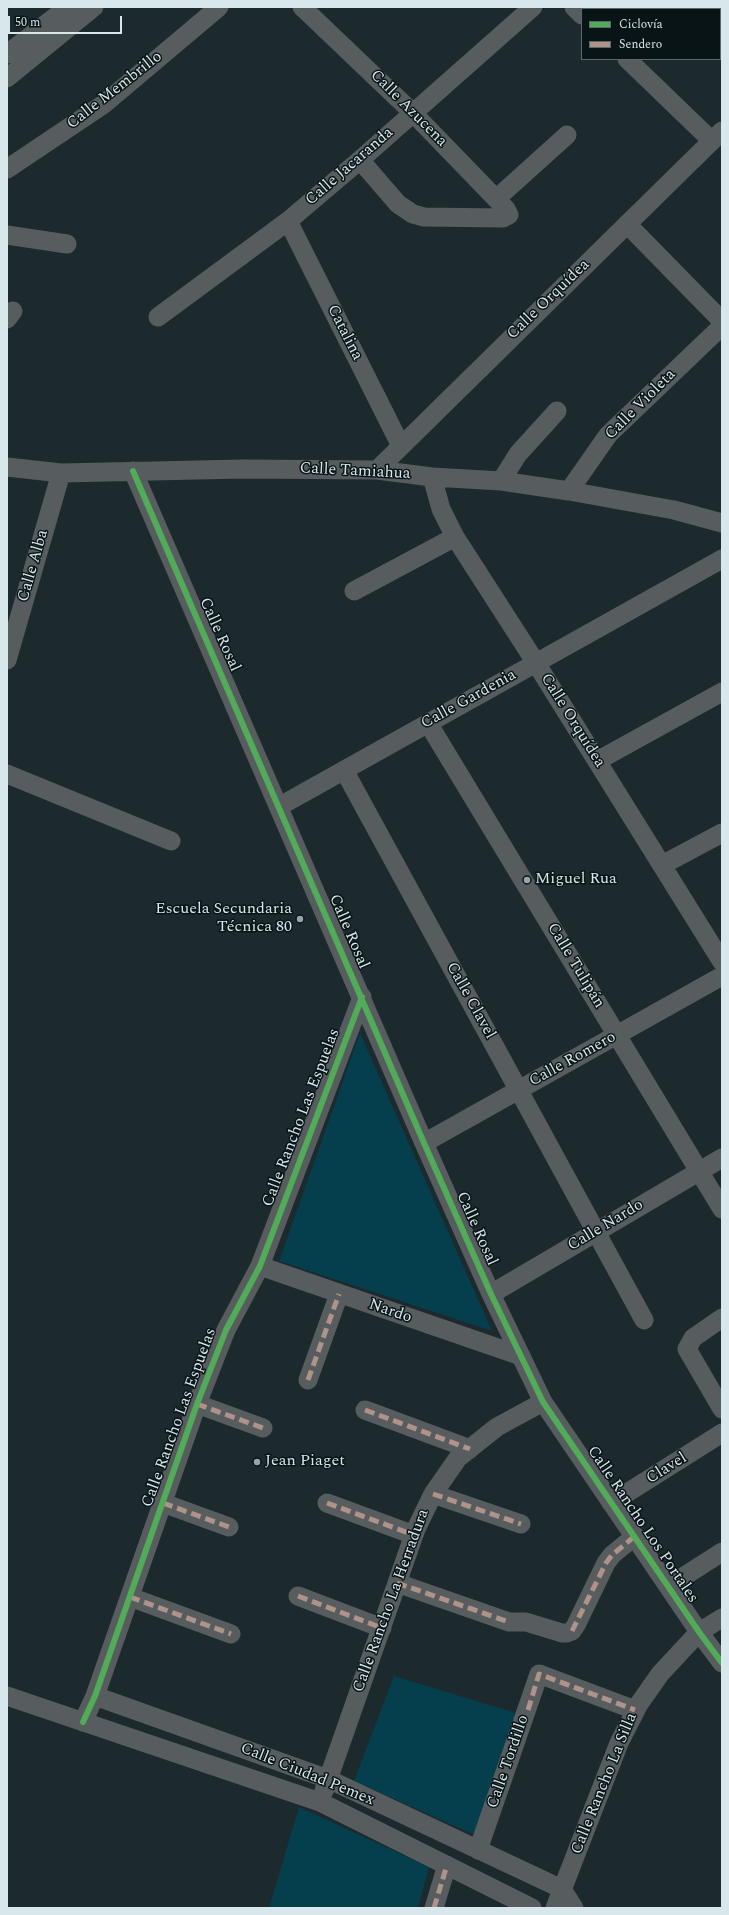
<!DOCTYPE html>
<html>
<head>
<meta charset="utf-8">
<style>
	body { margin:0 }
	#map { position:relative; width:729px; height:1915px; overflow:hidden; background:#1c2a2e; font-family:Spectral,serif }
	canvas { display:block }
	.frame { position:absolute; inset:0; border:8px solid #d8e7ec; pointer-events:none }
	.legend { position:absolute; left:581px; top:8px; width:140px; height:52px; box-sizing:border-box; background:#091417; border:1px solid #5c686c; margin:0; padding:5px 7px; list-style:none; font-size:12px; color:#d8e7ec }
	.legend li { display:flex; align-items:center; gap:8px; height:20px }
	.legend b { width:20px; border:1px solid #5c686c }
	.scale { position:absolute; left:8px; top:16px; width:114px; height:18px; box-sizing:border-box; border:2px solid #d8e7ec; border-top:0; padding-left:5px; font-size:12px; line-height:14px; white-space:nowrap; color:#d8e7ec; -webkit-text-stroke:3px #091417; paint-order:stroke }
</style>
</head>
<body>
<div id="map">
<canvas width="729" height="1915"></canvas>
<div class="frame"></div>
<ul class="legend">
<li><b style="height:5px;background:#51ab58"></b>Ciclovía</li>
<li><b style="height:5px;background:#af9288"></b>Sendero</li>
</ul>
<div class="scale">50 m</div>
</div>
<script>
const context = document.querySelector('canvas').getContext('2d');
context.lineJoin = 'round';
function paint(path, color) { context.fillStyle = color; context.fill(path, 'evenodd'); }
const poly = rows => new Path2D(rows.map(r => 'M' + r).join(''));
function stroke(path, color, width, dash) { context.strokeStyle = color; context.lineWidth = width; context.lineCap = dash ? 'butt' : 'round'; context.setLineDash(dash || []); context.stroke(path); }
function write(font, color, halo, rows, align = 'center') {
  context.font = font + ' Spectral,serif'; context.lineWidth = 3; context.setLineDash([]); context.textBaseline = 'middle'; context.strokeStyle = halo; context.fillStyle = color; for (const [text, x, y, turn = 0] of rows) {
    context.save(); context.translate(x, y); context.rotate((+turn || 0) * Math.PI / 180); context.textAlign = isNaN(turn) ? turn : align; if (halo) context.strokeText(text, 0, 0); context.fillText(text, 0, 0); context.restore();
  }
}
paint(poly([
	[360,1033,492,1331,279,1261],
	[394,1676,516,1713,475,1835,354,1781],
	[299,1807,429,1867,418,1908,269,1908]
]), '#053e4d');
stroke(poly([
	[302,7,412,112,506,209,509,215,503,218,424,217,413,214,398,204,360,160],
	[574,7,582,15],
	[704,9,706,7],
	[7,54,68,7],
	[627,59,712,141],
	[7,78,94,7],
	[7,169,104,104,219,7],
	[496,199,567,135],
	[288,221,401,446],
	[627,224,722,321],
	[7,235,67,244],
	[158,317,288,221,360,160,533,7],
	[7,319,13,311],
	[7,467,61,473,243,469,377,470,432,477,501,481,569,491,674,510,722,523],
	[377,470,722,131],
	[133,471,424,1143,491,1294,543,1402,699,1632,722,1663],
	[432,477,441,509,455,537,536,663,722,962],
	[501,481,518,454,557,411],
	[569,491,608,435,722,326],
	[354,591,455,537],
	[7,660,61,473],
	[428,723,722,1209],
	[597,761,722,692],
	[344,770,644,1320],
	[7,774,171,841],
	[280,806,722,559],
	[662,865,722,833],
	[424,1143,722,976],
	[260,1266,521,1356],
	[491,1294,722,1158],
	[722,1318,693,1338,687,1349,722,1409],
	[308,1380,339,1294],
	[197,1404,263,1428],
	[365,1410,470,1449],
	[433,1494,521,1524],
	[163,1503,229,1527],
	[327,1503,414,1535],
	[611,1503,722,1433],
	[397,1583,509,1622,526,1622,562,1633,567,1633,572,1631,576,1625,606,1563,612,1555,635,1536],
	[669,1586,722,1552],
	[298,1596,382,1628],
	[130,1597,231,1634],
	[7,1696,320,1802,532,1908],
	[95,1696,328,1779,562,1889,574,1908],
	[83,1722,95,1696,197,1404,226,1330,260,1266,362,997],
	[324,1791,416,1529,433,1494,458,1458,497,1427,543,1402],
	[478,1850,539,1674,635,1710],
	[434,1908,447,1865],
	[555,1908,619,1743,639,1704,660,1674,699,1632,722,1618]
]), '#575c5e', 19);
stroke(poly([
	[308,1380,339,1294],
	[197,1404,263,1428],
	[365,1410,470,1449],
	[433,1494,521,1524],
	[163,1503,229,1527],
	[327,1503,414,1535],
	[397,1583,509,1622],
	[298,1596,382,1628],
	[130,1597,231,1634],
	[572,1631,606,1563,612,1555,635,1536],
	[528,1710,539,1674,635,1710],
	[434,1908,447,1865]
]), '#af9288', 5, [10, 5]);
stroke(poly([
	[133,471,424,1143,491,1294,543,1402,699,1632,722,1663],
	[83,1722,95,1696,197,1404,226,1330,260,1266,362,997]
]), '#51ab58', 6);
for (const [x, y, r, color] of [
	[527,880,4,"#96a5aa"],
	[300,919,4,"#96a5aa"],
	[257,1462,4,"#96a5aa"]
]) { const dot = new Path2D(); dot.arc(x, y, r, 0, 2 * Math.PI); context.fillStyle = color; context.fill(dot); stroke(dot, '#091417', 1.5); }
write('16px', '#d8e7ec', '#091417', [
	["Calle Membrillo",115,91,-38],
	["Calle Azucena",408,109,45],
	["Calle Jacaranda",350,167,-41],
	["Calle Orquídea",549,300,-44],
	["Catalina",344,333,63],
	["Calle Violeta",641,405,-45],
	["Calle Tamiahua",355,472,3],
	["Calle Alba",34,566,-74],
	["Calle Rosal",219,635,66],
	["Calle Gardenia",469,700,-29],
	["Calle Orquídea",572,721,58],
	["Calle Rosal",348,932,67],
	["Calle Tulipán",575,966,59],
	["Calle Clavel",470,1001,61],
	["Calle Romero",573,1060,-29],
	["Calle Rancho Las Espuelas",302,1118,-69],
	["Calle Nardo",606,1226,-31],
	["Calle Rosal",476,1229,66],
	["Nardo",390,1312,19],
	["Calle Rancho Las Espuelas",180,1418,-70],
	["Clavel",667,1469,-32],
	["Calle Rancho Los Portales",642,1525,56],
	["Calle Rancho La Herradura",392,1601,-70],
	["Calle Tordillo",509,1762,-71],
	["Calle Ciudad Pemex",307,1775,22],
	["Calle Rancho La Silla",605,1784,-68]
]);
write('16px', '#d8e7ec', '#091417', [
	["Miguel Rua",535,880],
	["Escuela Secundaria",292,910,"right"],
	["Técnica 80",292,928,"right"],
	["Jean Piaget",265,1462]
], 'left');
</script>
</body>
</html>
